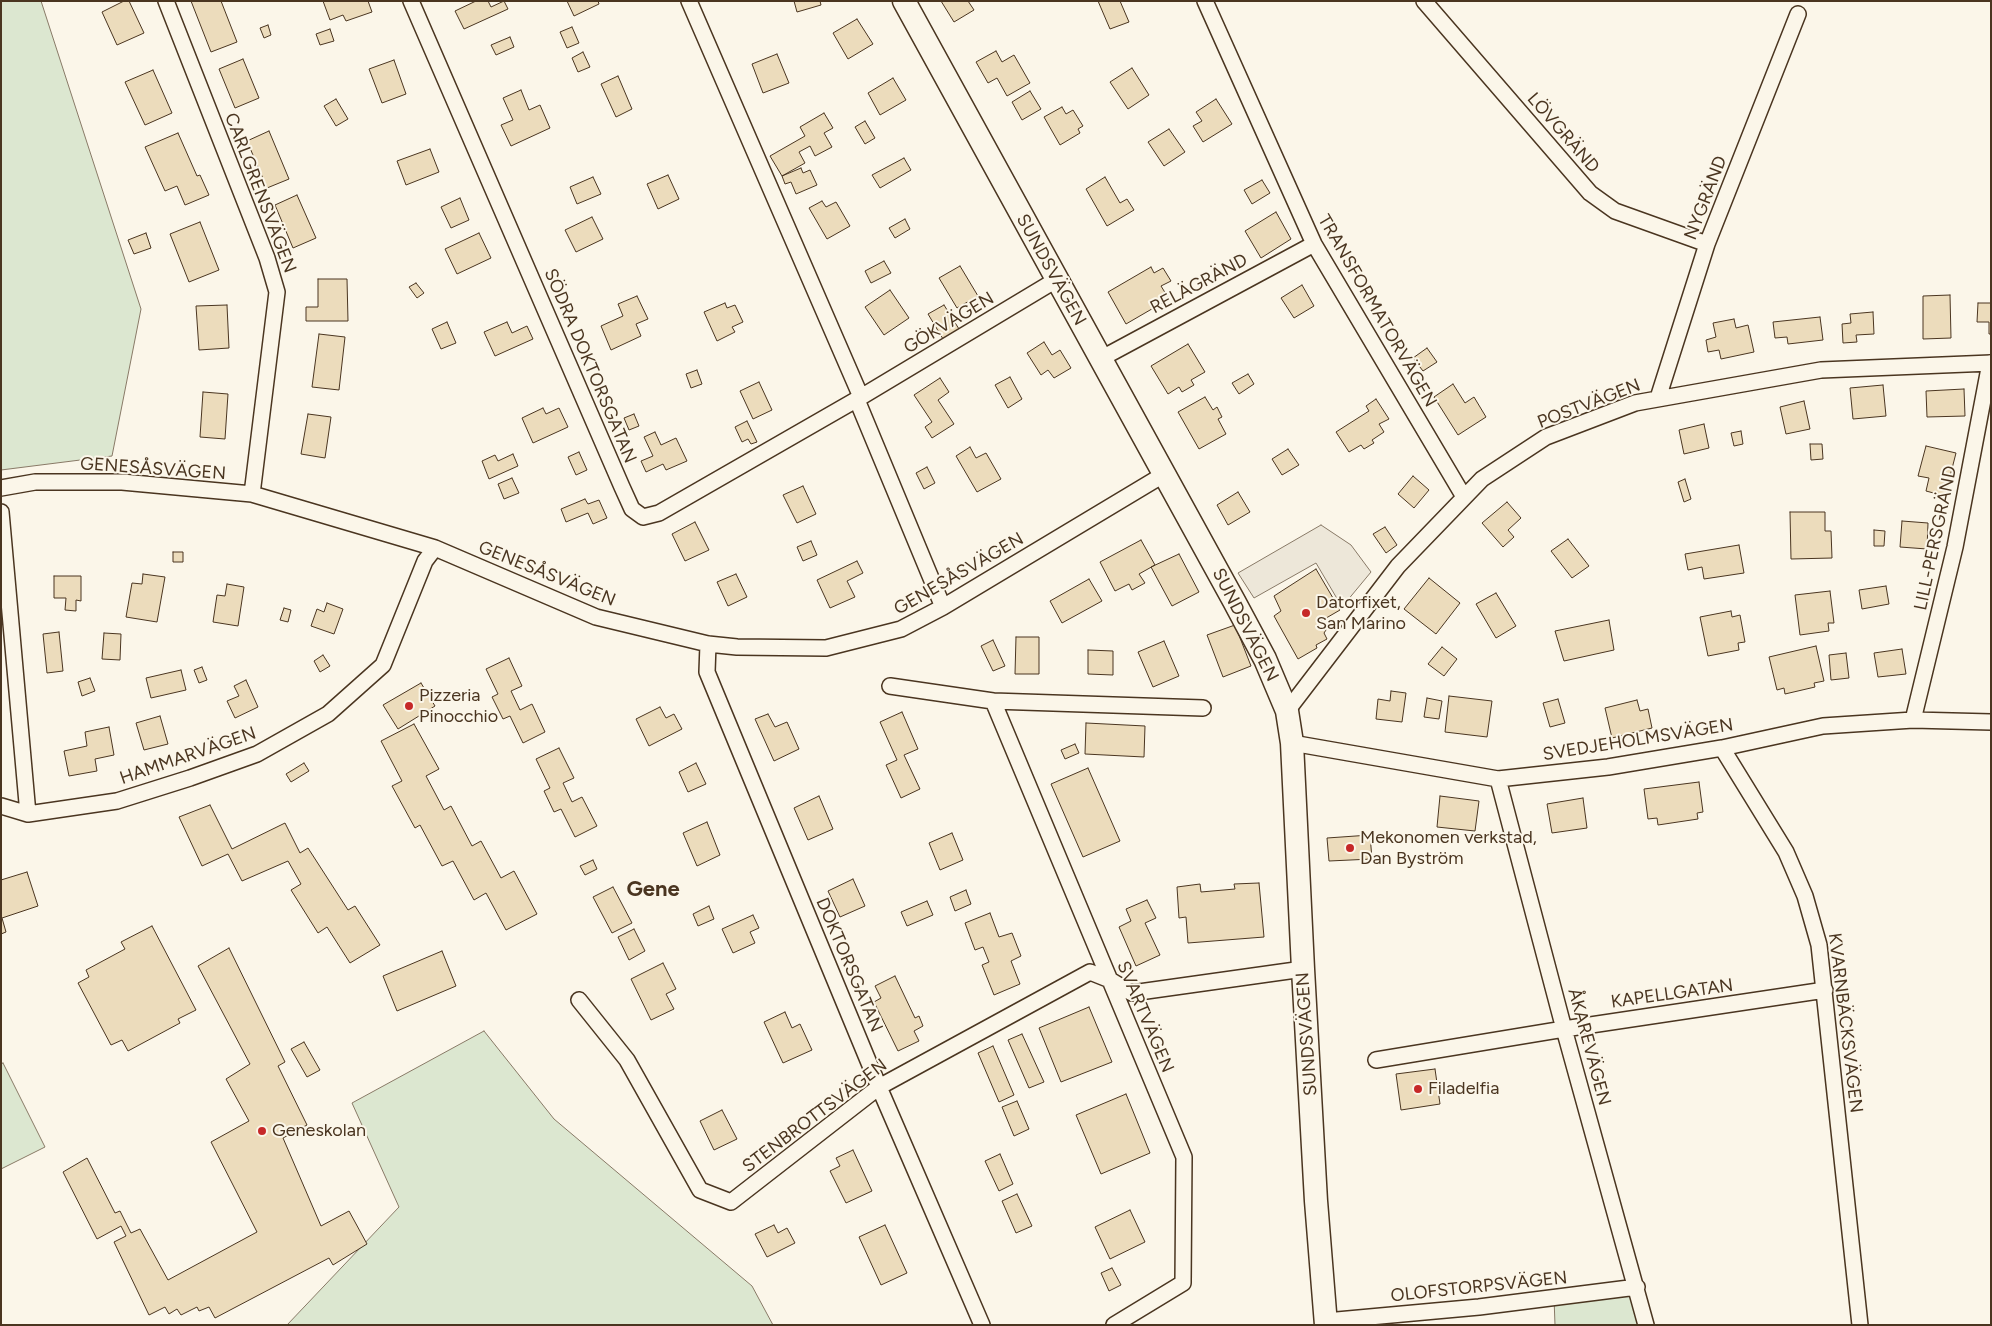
<!DOCTYPE html>
<html>
<head>
<meta charset="utf-8">
<style>
	body { margin:0 }
	#map { position:relative; width:1992px; height:1326px; overflow:hidden; background:#fbf6e9; font-family:Figtree,sans-serif }
	canvas { display:block }
	.frame { position:absolute; inset:0; border:2px solid #4a3520; pointer-events:none }
</style>
</head>
<body>
<div id="map">
<canvas width="1992" height="1326"></canvas>
<div class="frame"></div>
</div>
<script>
const context = document.querySelector('canvas').getContext('2d');
context.lineJoin = 'round';
function paint(path, color) { context.fillStyle = color; context.fill(path, 'evenodd'); }
const poly = rows => new Path2D(rows.map(r => 'M' + r).join(''));
function stroke(path, color, width, dash) { context.strokeStyle = color; context.lineWidth = width; context.lineCap = dash ? 'butt' : 'round'; context.setLineDash(dash || []); context.stroke(path); }
function write(font, color, halo, rows, align = 'center') {
  context.font = font + ' Figtree,sans-serif'; context.lineWidth = 4; context.setLineDash([]); context.textBaseline = 'middle'; context.strokeStyle = halo; context.fillStyle = color; for (const [text, x, y, turn = 0] of rows) {
    context.save(); context.translate(x, y); context.rotate((+turn || 0) * Math.PI / 180); context.textAlign = isNaN(turn) ? turn : align; if (halo) context.strokeText(text, 0, 0); context.fillText(text, 0, 0); context.restore();
  }
}
const green = poly([
	[1,1,41,1,141,309,112,456,1,470,1,1],
	[484,1031,554,1119,752,1286,773,1325,287,1325,399,1207,352,1103,484,1031],
	[3,1063,45,1147,1,1169,1,1064,3,1063],
	[1637,1287,1646,1325,1555,1325,1554,1298,1637,1287]
]);
paint(green, '#dce7d0');
stroke(green, '#887966', 1);
const parking = poly([
	[1321,525,1351,545,1371,572,1342,607,1316,563,1254,598,1238,573,1321,525]
]);
paint(parking, '#ede7d9');
stroke(parking, '#887966', 1);
const building = poly([
	[124,1,129,1,144,33,117,45,102,12,124,1],
	[191,1,221,1,237,42,211,52,191,1],
	[323,1,368,1,372,12,346,21,343,15,330,20,323,1],
	[476,1,488,1,491,7,504,1,508,9,464,29,455,11,476,1],
	[567,1,598,1,599,4,574,16,567,1],
	[794,1,820,1,821,5,797,12,794,1],
	[941,1,968,1,974,10,954,22,941,1],
	[1098,1,1120,1,1129,22,1110,29,1098,1],
	[857,19,873,44,848,59,833,33,857,19],
	[268,25,271,35,264,38,260,28,268,25],
	[572,27,579,43,567,48,560,32,572,27],
	[330,29,334,41,320,45,316,34,330,29],
	[510,37,514,47,496,55,491,45,510,37],
	[996,51,1002,62,1014,55,1030,83,1007,96,997,78,988,83,976,62,996,51],
	[583,52,590,67,578,72,572,58,583,52],
	[777,54,789,83,763,93,752,64,777,54],
	[243,59,259,98,235,108,219,69,243,59],
	[394,60,406,94,382,103,369,69,394,60],
	[1132,68,1149,95,1128,109,1110,82,1132,68],
	[153,70,172,113,145,125,125,82,153,70],
	[618,76,632,109,616,117,601,84,618,76],
	[893,78,906,100,880,115,868,93,893,78],
	[521,90,529,110,540,105,550,128,511,146,501,125,513,120,503,98,521,90],
	[1030,91,1041,109,1022,120,1012,102,1030,91],
	[336,99,348,119,336,126,324,106,336,99],
	[1216,99,1232,124,1203,142,1193,126,1202,121,1196,112,1216,99],
	[1062,107,1066,114,1073,110,1083,126,1078,129,1080,133,1060,145,1044,117,1062,107],
	[824,113,833,128,824,133,832,147,815,156,810,146,799,152,805,163,782,176,770,156,805,136,800,127,824,113],
	[865,121,875,138,865,144,855,127,865,121],
	[1169,129,1185,152,1164,166,1148,142,1169,129],
	[269,131,289,179,267,188,247,141,269,131],
	[178,133,197,176,200,175,209,195,185,205,177,186,165,191,145,147,178,133],
	[430,149,439,172,406,185,397,161,430,149],
	[904,158,911,170,880,188,872,175,904,158],
	[801,168,803,173,810,170,817,185,796,194,791,182,785,184,782,176,801,168],
	[668,175,679,199,658,209,647,184,668,175],
	[593,177,601,194,577,204,570,187,593,177],
	[1105,177,1120,203,1127,199,1134,210,1107,226,1086,189,1105,177],
	[1262,180,1270,193,1252,204,1244,190,1262,180],
	[297,195,316,238,293,248,275,205,297,195],
	[460,198,469,220,451,228,441,207,460,198],
	[822,201,826,207,836,202,850,226,827,239,809,208,822,201],
	[1276,212,1291,239,1261,258,1245,231,1276,212],
	[592,217,603,239,576,252,565,230,592,217],
	[905,219,910,229,895,238,889,228,905,219],
	[200,222,219,270,189,282,170,234,200,222],
	[146,233,151,248,134,254,128,240,146,233],
	[479,233,491,258,457,274,445,249,479,233],
	[884,261,891,273,871,283,865,271,884,261],
	[960,266,978,296,957,308,939,278,960,266],
	[1151,267,1154,273,1163,268,1171,281,1161,286,1169,299,1126,324,1108,292,1151,267],
	[318,279,347,279,348,321,306,321,306,307,318,307,318,279],
	[416,283,424,293,417,298,409,287,416,283],
	[1302,285,1314,306,1294,318,1281,298,1302,285],
	[890,290,909,318,884,335,865,307,890,290],
	[1950,295,1951,338,1923,339,1923,296,1950,295],
	[637,296,648,319,636,324,641,336,611,350,601,326,623,316,618,304,637,296],
	[725,303,727,308,735,305,743,322,732,327,735,332,717,341,704,312,725,303],
	[1978,303,1991,303,1991,334,1989,334,1989,322,1977,322,1978,303],
	[227,305,229,348,199,350,196,306,227,305],
	[944,305,959,329,943,339,928,314,944,305],
	[1873,312,1874,334,1856,335,1857,342,1843,343,1842,324,1851,323,1850,314,1873,312],
	[1820,317,1823,340,1788,344,1787,337,1775,338,1773,322,1820,317],
	[1734,319,1736,328,1748,325,1754,352,1721,359,1719,350,1708,352,1706,340,1716,337,1713,323,1734,319],
	[447,322,456,343,441,349,432,329,447,322],
	[507,322,512,333,527,326,533,339,495,356,484,332,507,322],
	[319,334,345,337,339,390,312,387,319,334],
	[1044,342,1052,355,1060,350,1071,368,1054,378,1048,370,1041,375,1027,353,1044,342],
	[1188,344,1205,372,1191,380,1194,385,1182,392,1179,387,1168,394,1151,366,1188,344],
	[1427,348,1437,362,1423,371,1413,358,1427,348],
	[697,370,702,384,691,388,686,374,697,370],
	[1248,374,1254,384,1239,394,1232,383,1248,374],
	[1010,377,1022,399,1008,408,995,385,1010,377],
	[940,378,949,392,938,400,954,424,932,438,925,427,932,422,914,395,940,378],
	[759,382,772,410,753,419,740,391,759,382],
	[1453,384,1465,403,1474,397,1486,417,1458,435,1434,397,1453,384],
	[1883,385,1886,416,1853,419,1850,388,1883,385],
	[1964,389,1965,416,1927,417,1926,391,1964,389],
	[203,392,228,394,225,439,200,437,203,392],
	[1205,397,1213,410,1217,407,1222,417,1218,419,1226,434,1199,449,1178,412,1205,397],
	[1376,399,1389,419,1379,424,1384,432,1372,440,1374,443,1364,449,1361,445,1349,452,1336,432,1369,411,1366,406,1376,399],
	[1804,401,1810,429,1786,434,1780,407,1804,401],
	[543,408,546,414,559,408,568,427,533,443,522,418,543,408],
	[308,414,331,417,325,458,301,454,308,414],
	[634,414,639,426,629,430,624,418,634,414],
	[747,421,757,442,751,444,748,439,742,442,735,427,747,421],
	[1704,424,1709,448,1684,454,1679,430,1704,424],
	[1741,431,1743,444,1734,446,1731,433,1741,431],
	[655,432,661,445,676,438,687,461,666,470,663,464,646,472,641,461,653,456,644,437,655,432],
	[1810,444,1822,444,1823,459,1811,460,1810,444],
	[1926,446,1956,453,1945,496,1926,491,1929,478,1918,476,1926,446],
	[970,447,976,458,986,453,1001,479,977,492,956,456,970,447],
	[1288,449,1299,465,1282,475,1272,459,1288,449],
	[579,452,587,470,576,475,568,457,579,452],
	[513,454,518,466,489,479,482,461,495,455,498,461,513,454],
	[927,467,935,483,924,489,916,473,927,467],
	[1413,476,1429,490,1414,508,1398,494,1413,476],
	[512,478,519,493,504,499,498,484,512,478],
	[1685,479,1691,499,1684,502,1678,482,1685,479],
	[803,486,816,514,797,523,783,495,803,486],
	[1238,492,1250,512,1228,525,1217,505,1238,492],
	[585,499,588,504,599,500,607,518,593,524,588,513,566,522,561,509,585,499],
	[1507,502,1521,518,1508,530,1514,537,1503,547,1482,523,1507,502],
	[1790,512,1825,512,1825,531,1831,531,1832,558,1791,559,1790,512],
	[1902,521,1928,523,1927,549,1900,547,1902,521],
	[695,522,709,550,685,561,672,534,695,522],
	[1385,527,1397,545,1386,553,1373,534,1385,527],
	[1874,530,1885,531,1884,546,1874,546,1874,530],
	[1568,539,1589,566,1572,578,1551,551,1568,539],
	[1141,540,1155,565,1139,574,1145,583,1132,590,1129,584,1115,591,1100,562,1141,540],
	[811,541,817,555,803,561,797,547,811,541],
	[1739,545,1744,573,1704,579,1702,567,1688,570,1685,554,1739,545],
	[173,552,183,552,183,562,173,562,173,552],
	[1179,554,1199,592,1172,606,1151,567,1179,554],
	[857,561,863,573,847,581,855,597,830,608,817,580,857,561],
	[1316,569,1340,610,1321,621,1326,630,1324,633,1327,639,1316,645,1317,648,1298,659,1274,616,1281,611,1274,596,1316,569],
	[143,574,165,577,157,622,126,617,132,583,142,584,143,574],
	[736,574,747,597,728,606,717,582,736,574],
	[54,576,81,576,81,601,76,600,76,611,65,610,66,598,54,598,54,576],
	[1429,578,1460,603,1436,634,1404,609,1429,578],
	[1089,579,1102,601,1062,623,1050,601,1089,579],
	[227,584,244,587,238,626,213,622,217,595,225,596,227,584],
	[1886,586,1889,604,1862,609,1859,590,1886,586],
	[1830,591,1834,623,1828,623,1829,631,1800,635,1795,595,1830,591],
	[1496,593,1516,626,1496,638,1476,604,1496,593],
	[327,603,343,609,334,634,311,626,317,609,324,612,327,603],
	[284,608,291,610,288,622,280,620,284,608],
	[1731,611,1732,617,1740,615,1745,642,1738,643,1739,650,1708,656,1700,617,1731,611],
	[1609,620,1614,650,1564,661,1555,631,1609,620],
	[1235,625,1251,666,1223,677,1207,635,1235,625],
	[59,632,63,671,47,673,43,634,59,632],
	[104,633,121,634,120,660,102,659,104,633],
	[1016,637,1039,637,1039,674,1015,674,1016,637],
	[993,640,1005,666,993,671,981,646,993,640],
	[1164,641,1179,676,1153,687,1138,652,1164,641],
	[1816,646,1824,681,1814,683,1815,687,1785,694,1784,688,1777,690,1769,657,1816,646],
	[1442,647,1457,659,1444,676,1428,664,1442,647],
	[1902,649,1906,674,1878,677,1874,653,1902,649],
	[1088,650,1113,651,1113,675,1088,674,1088,650],
	[1846,653,1849,678,1831,680,1829,655,1846,653],
	[323,655,330,666,320,672,314,661,323,655],
	[509,658,522,686,511,691,520,710,532,704,545,732,523,743,510,716,503,719,492,697,498,694,486,669,509,658],
	[202,667,207,680,199,683,194,670,202,667],
	[181,670,186,690,151,698,146,678,181,670],
	[90,678,95,691,82,696,78,682,90,678],
	[246,680,258,707,235,718,227,701,239,696,234,686,246,680],
	[421,683,435,706,398,729,383,705,421,683],
	[1391,691,1406,693,1402,722,1376,719,1378,699,1390,701,1391,691],
	[1449,696,1492,701,1487,737,1445,732,1449,696],
	[1427,698,1442,701,1439,719,1424,717,1427,698],
	[1558,699,1565,723,1550,727,1543,703,1558,699],
	[1637,700,1640,711,1648,709,1652,728,1612,738,1605,708,1637,700],
	[660,707,666,718,674,714,682,729,649,746,636,719,660,707],
	[902,712,918,749,904,755,920,789,901,798,886,765,897,760,880,722,902,712],
	[768,714,775,727,787,722,799,749,774,761,755,719,768,714],
	[160,716,168,744,144,750,136,723,160,716],
	[1086,723,1145,726,1144,757,1085,754,1086,723],
	[414,724,439,769,426,776,444,810,451,806,472,846,481,841,501,878,514,871,537,914,506,930,486,893,474,900,453,861,442,866,420,825,415,828,392,786,402,781,381,741,414,724],
	[109,727,114,755,95,759,97,771,69,776,64,751,87,746,85,732,109,727],
	[1075,744,1079,753,1065,759,1061,750,1075,744],
	[559,748,574,778,563,783,572,802,582,797,597,826,575,837,561,809,554,812,544,791,550,788,536,759,559,748],
	[304,763,309,771,291,782,286,774,304,763],
	[696,763,706,784,688,792,679,772,696,763],
	[1088,768,1120,841,1083,857,1051,784,1088,768],
	[1699,782,1703,812,1697,813,1698,819,1658,825,1657,818,1648,819,1644,789,1699,782],
	[819,796,833,829,808,840,794,808,819,796],
	[1440,796,1479,801,1475,831,1437,827,1440,796],
	[1583,798,1587,828,1552,833,1547,804,1583,798],
	[210,805,232,849,285,823,300,853,308,848,348,910,355,906,380,945,350,963,327,927,318,933,291,890,301,884,288,861,242,881,228,854,202,866,179,817,210,805],
	[707,822,720,855,697,866,683,833,707,822],
	[952,833,963,860,940,870,929,843,952,833],
	[1370,835,1372,859,1329,861,1327,838,1370,835],
	[593,860,597,869,585,875,580,866,593,860],
	[27,872,38,906,2,918,6,932,1,934,1,880,27,872],
	[853,879,865,906,840,917,828,891,853,879],
	[1259,883,1264,937,1188,943,1186,917,1179,918,1177,887,1200,884,1201,892,1235,889,1234,884,1259,883],
	[613,887,632,923,612,933,593,897,613,887],
	[966,890,971,904,955,911,950,897,966,890],
	[1147,900,1156,918,1145,923,1160,955,1136,966,1119,927,1131,921,1126,909,1147,900],
	[927,901,933,915,907,926,901,912,927,901],
	[709,906,714,919,698,926,693,914,709,906],
	[990,913,999,937,1012,933,1021,956,1011,961,1020,984,994,995,982,965,989,962,983,947,975,950,965,923,990,913],
	[753,915,759,928,750,932,755,943,733,953,722,929,753,915],
	[152,926,196,1010,178,1019,180,1023,128,1051,122,1040,111,1045,78,983,89,977,86,970,125,949,121,942,152,926],
	[634,929,645,951,629,960,618,937,634,929],
	[229,948,285,1062,278,1066,307,1125,283,1138,321,1226,349,1211,367,1244,333,1265,329,1258,215,1318,209,1307,199,1311,197,1307,181,1315,177,1309,169,1314,165,1307,149,1315,114,1242,126,1236,121,1226,97,1239,63,1172,87,1158,115,1213,120,1211,131,1233,140,1229,168,1280,257,1232,211,1142,249,1121,226,1079,250,1064,198,966,229,948],
	[442,951,456,986,397,1011,383,976,442,951],
	[663,963,676,989,666,994,674,1009,651,1020,631,979,663,963],
	[895,976,915,1018,919,1016,923,1026,914,1031,919,1041,898,1051,874,1002,881,998,875,986,895,976],
	[1089,1007,1112,1062,1061,1082,1039,1028,1089,1007],
	[785,1012,792,1028,800,1024,812,1050,783,1063,764,1022,785,1012],
	[1022,1034,1044,1082,1029,1088,1008,1040,1022,1034],
	[304,1042,320,1070,307,1077,291,1049,304,1042],
	[993,1046,1014,1095,999,1102,978,1053,993,1046],
	[1435,1069,1440,1104,1401,1110,1396,1074,1435,1069],
	[1126,1094,1150,1153,1101,1174,1076,1115,1126,1094],
	[1017,1101,1029,1129,1014,1136,1002,1107,1017,1101],
	[722,1110,737,1139,714,1150,700,1121,722,1110],
	[853,1150,872,1191,846,1203,830,1171,840,1166,836,1158,853,1150],
	[1000,1154,1013,1184,999,1191,985,1161,1000,1154],
	[1017,1194,1032,1226,1016,1233,1002,1201,1017,1194],
	[1130,1210,1145,1242,1110,1259,1095,1227,1130,1210],
	[774,1225,778,1233,787,1228,795,1243,767,1257,755,1234,774,1225],
	[885,1225,907,1273,881,1285,859,1237,885,1225],
	[1112,1268,1121,1285,1109,1291,1101,1273,1112,1268]
]);
paint(building, '#ecdcbc');
stroke(building, '#4a3520', 1);
const street = poly([
	[166,1,267,258,277,292,252,494],
	[411,1,622,487,632,509,643,517,659,513,861,397,1056,280],
	[689,1,861,397,857,400,943,607],
	[1205,1,1314,244,1464,497],
	[1424,1,1590,193,1615,211,1707,244],
	[1102,358,1314,244],
	[1658,398,1707,244,1798,14],
	[1,488,35,482,122,482,252,494,435,548,596,617,708,644,737,647,826,648,901,629,943,607,1163,475],
	[1,512,28,814],
	[708,644,707,672,879,1087,982,1325],
	[890,686,993,701],
	[1287,711,1398,566,1482,479,1546,437,1635,403,1821,370,1991,363],
	[1913,720,1955,547,1990,363],
	[1292,743,1498,779,1608,767,1722,748,1823,726,1913,720,1991,722],
	[1722,748,1786,852,1805,896,1819,945,1860,1325],
	[1498,779,1564,1029,1646,1325],
	[1,806,28,814,117,801,190,778,257,754,328,714,383,665,425,561,435,548],
	[579,1000,627,1060,700,1190,731,1202,879,1087,1090,972,1110,980,1132,993,1303,969],
	[1376,1060,1564,1029,1825,990],
	[1326,1321,1479,1307,1637,1287],
	[1114,1325,1183,1283,1184,1157,993,701,1203,708]
]);
const secondary = poly([
	[904,1,1234,601,1265,659,1287,711,1292,743,1303,969,1316,1201,1326,1325]
]);
stroke(street, '#4a3520', 18);
stroke(secondary, '#4a3520', 25);
stroke(street, '#fbf6e9', 15);
stroke(secondary, '#fbf6e9', 22);
for (const [x, y, r, color] of [
	[1306,613,5,"#c62828"],
	[409,706,5,"#c62828"],
	[1350,848,5,"#c62828"],
	[1418,1089,5,"#c62828"],
	[262,1131,5,"#c62828"]
]) { const dot = new Path2D(); dot.arc(x, y, r, 0, 2 * Math.PI); context.fillStyle = color; context.fill(dot); stroke(dot, '#fbf6e9', 2); }
write('18px', '#4a3520', '#fbf6e9', [
	["LÖVGRÄND",1563,133,49],
	["CARLGRENSVÄGEN",260,193,69],
	["NYGRÄND",1706,198,-69],
	["SUNDSVÄGEN",1051,270,61],
	["RELÄGRÄND",1199,284,-28],
	["TRANSFORMATORVÄGEN",1377,311,60],
	["GÖKVÄGEN",949,323,-31],
	["SÖDRA DOKTORSGATAN",590,366,67],
	["POSTVÄGEN",1589,404,-21],
	["GENESÅSVÄGEN",153,469,4],
	["LILL-PERSGRÄND",1936,538,-78],
	["GENESÅSVÄGEN",547,574,22],
	["GENESÅSVÄGEN",959,574,-30],
	["SUNDSVÄGEN",1245,625,63],
	["SVEDJEHOLMSVÄGEN",1638,740,-9],
	["HAMMARVÄGEN",188,756,-19],
	["DOKTORSGATAN",849,965,67],
	["KAPELLGATAN",1672,994,-8],
	["SVARTVÄGEN",1145,1017,67],
	["KVARNBÄCKSVÄGEN",1845,1023,83],
	["SUNDSVÄGEN",1307,1034,-94],
	["ÅKAREVÄGEN",1589,1047,75],
	["STENBROTTSVÄGEN",815,1116,-37],
	["OLOFSTORPSVÄGEN",1479,1287,-6]
]);
write('18px', '#4a3520', '#fbf6e9', [
	["Datorfixet,",1316,603],
	["San Marino",1316,624],
	["Pizzeria",419,696],
	["Pinocchio",419,717],
	["Mekonomen verkstad,",1360,838],
	["Dan Byström",1360,859],
	["Filadelfia",1428,1089],
	["Geneskolan",272,1131]
], 'left');
write('bold 22px', '#4a3520', '#fbf6e9', [
	["Gene",653,890]
]);
</script>
</body>
</html>
